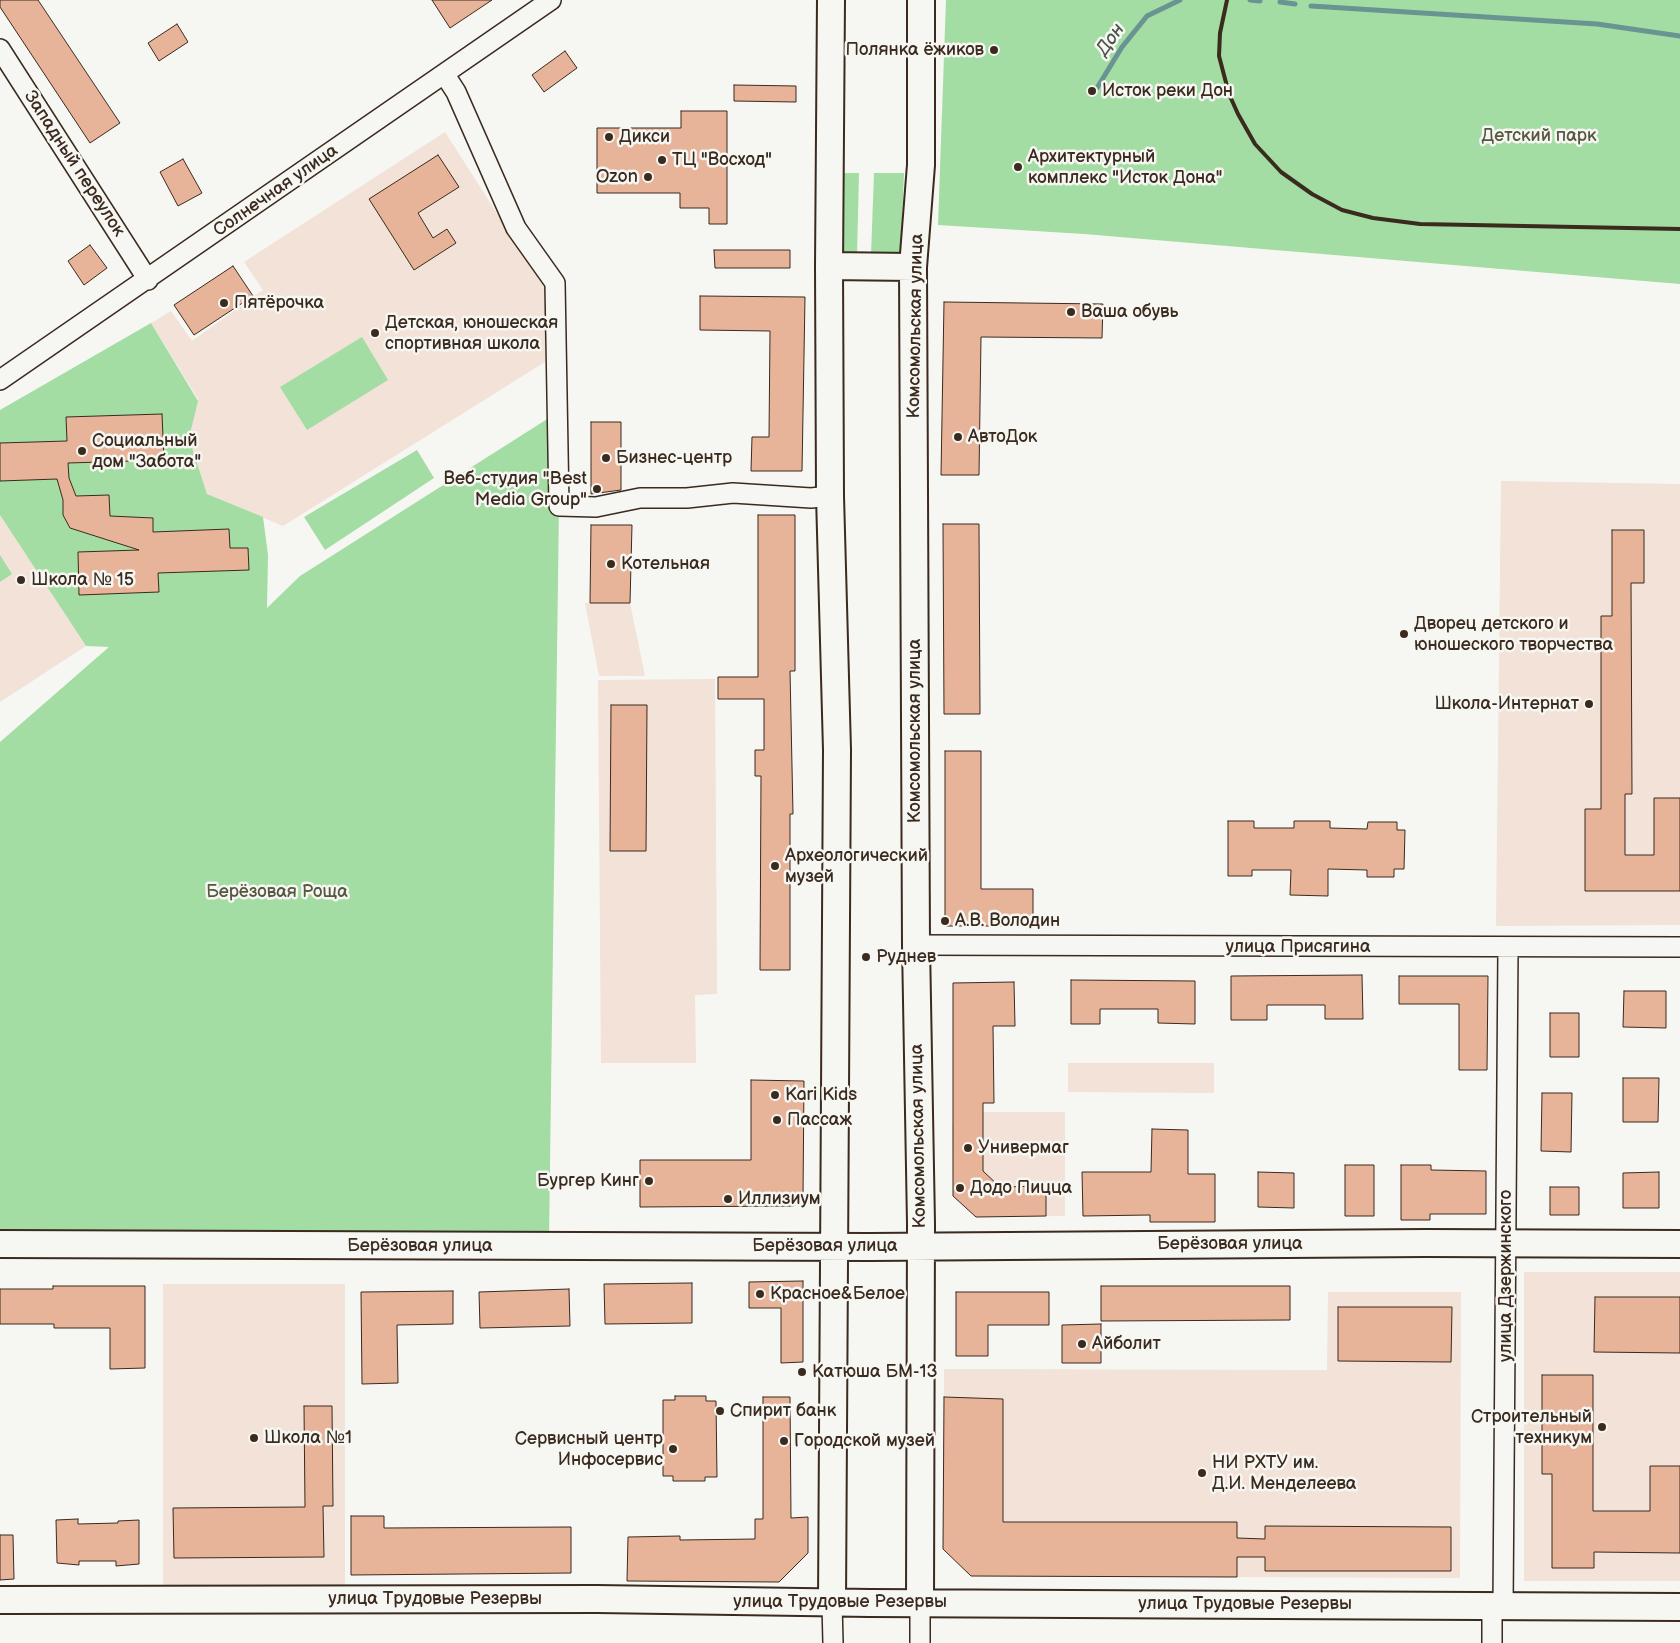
<!DOCTYPE html>
<html>
<head>
<meta charset="utf-8">
<style>
	body { margin:0 }
	canvas { display:block; background:#f6f6f2 }
</style>
</head>
<body>
<canvas width="1680" height="1643"></canvas>
<script>
const context = document.querySelector('canvas').getContext('2d');
context.lineJoin = 'round';
function paint(path, color) { context.fillStyle = color; context.fill(path, 'evenodd'); }
const poly = rows => new Path2D(rows.map(r => 'M' + r).join(''));
function stroke(path, color, width, dash) { context.strokeStyle = color; context.lineWidth = width; context.lineCap = dash ? 'butt' : 'round'; context.setLineDash(dash || []); context.stroke(path); }
function write(font, color, halo, rows, align = 'center') {
  context.font = font + ' "Balsamiq Sans",sans-serif'; context.lineWidth = 5; context.setLineDash([]); context.textBaseline = 'middle'; context.strokeStyle = halo; context.fillStyle = color; for (const [text, x, y, turn = 0] of rows) {
    context.save(); context.translate(x, y); context.rotate((+turn || 0) * Math.PI / 180); context.textAlign = isNaN(turn) ? turn : align; if (halo) context.strokeText(text, 0, 0); context.fillText(text, 0, 0); context.restore();
  }
}
paint(poly([
	[445,132,546,290,545,362,283,526,207,494,189,438,198,399,151,323,171,311,192,341,263,290,244,262],
	[1501,481,1680,484,1680,925,1496,926],
	[0,515,86,646,0,702],
	[585,603,630,603,645,676,599,676],
	[715,679,717,994,695,995,696,1063,601,1063,598,680],
	[1068,1063,1214,1063,1214,1093,1068,1092],
	[967,1112,1065,1112,1065,1216,976,1217,953,1196,952,1125,966,1124],
	[1524,1272,1680,1272,1680,1581,1524,1581],
	[163,1284,345,1284,345,1591,163,1591],
	[1328,1292,1461,1292,1460,1578,971,1576,943,1549,944,1369,1327,1370]
]), '#f2e2d7');
paint(poly([
	[946,0,1680,0,1680,284,1084,234,938,225],
	[840,173,859,173,857,256,842,255,838,245],
	[874,173,904,173,901,250,898,254,871,255],
	[151,323,198,401,189,438,207,494,263,517,268,555,267,608,300,576,552,416,559,506,549,1238,0,1240,0,742,109,647,86,646,0,515,0,410],
	[362,337,388,380,307,430,280,387],
	[417,450,434,478,325,550,304,517],
	[0,555,12,574,0,582]
]), '#a3dda3');
stroke(poly([
	[1250,0,1260,1],
	[1280,2,1295,4],
	[1311,6,1597,24,1680,36],
	[1097,88,1122,47,1147,16,1180,0]
]), '#6a9492', 5);
const building = poly([
	[0,0,38,0,120,123,90,143,0,7,0,0],
	[432,0,492,0,450,28,432,0],
	[177,24,188,42,159,61,148,43,177,24],
	[565,51,577,68,544,92,532,75,565,51],
	[734,85,796,86,796,102,734,101,734,85],
	[681,111,727,111,727,224,709,224,709,208,680,208,680,193,597,193,597,128,681,128,681,111],
	[438,155,459,187,418,213,433,238,447,229,456,243,414,270,369,199,438,155],
	[183,159,202,193,178,206,160,172,183,159],
	[90,245,107,268,84,285,68,261,90,245],
	[714,250,790,250,790,268,715,268,714,250],
	[233,266,253,296,194,335,174,305,233,266],
	[700,296,805,297,802,471,751,471,752,437,769,437,770,331,700,330,700,296],
	[944,302,1103,304,1102,338,981,337,979,475,941,475,944,302],
	[162,414,164,460,68,463,69,478,76,496,109,495,110,516,153,518,153,532,229,529,230,548,248,548,249,570,158,573,159,592,79,595,78,552,139,550,70,528,63,515,63,500,57,479,0,481,0,443,67,441,66,417,162,414],
	[591,422,621,422,621,490,591,494,591,422],
	[758,515,795,515,795,671,790,671,793,814,790,814,790,970,760,970,761,776,755,776,755,750,764,750,764,699,718,699,718,677,758,677,758,515],
	[943,524,979,524,980,714,944,714,943,524],
	[591,525,632,525,630,603,590,603,591,525],
	[1612,530,1644,530,1644,583,1631,583,1632,794,1625,794,1625,855,1654,855,1654,798,1680,798,1680,891,1585,891,1585,809,1601,809,1601,616,1612,616,1612,530],
	[611,705,647,705,646,851,610,851,611,705],
	[945,751,981,751,981,889,1033,889,1033,926,945,926,945,751],
	[1228,821,1254,821,1254,828,1294,828,1294,821,1330,821,1330,828,1367,829,1368,822,1397,822,1397,830,1405,830,1404,869,1394,869,1394,877,1367,877,1367,870,1328,869,1328,896,1290,895,1291,870,1252,870,1252,876,1228,876,1228,821],
	[1362,975,1363,1019,1325,1019,1325,1005,1267,1005,1267,1020,1231,1020,1231,976,1362,975],
	[1399,976,1488,976,1487,1070,1459,1070,1459,1004,1399,1004,1399,976],
	[1071,980,1195,981,1195,1024,1158,1023,1158,1009,1100,1009,1100,1024,1071,1024,1071,980],
	[1014,982,1015,1026,993,1026,994,1103,983,1103,983,1171,1000,1187,1046,1186,1046,1216,976,1217,953,1196,953,983,1014,982],
	[1624,991,1666,991,1666,1028,1623,1027,1624,991],
	[1550,1013,1579,1013,1579,1057,1550,1057,1550,1013],
	[1623,1078,1659,1078,1658,1122,1623,1122,1623,1078],
	[751,1080,804,1081,803,1198,801,1202,793,1206,640,1207,640,1160,751,1160,751,1080],
	[1542,1093,1572,1093,1571,1152,1541,1151,1542,1093],
	[1152,1129,1188,1130,1188,1174,1215,1174,1215,1222,1150,1222,1150,1215,1083,1216,1082,1172,1151,1172,1152,1129],
	[1345,1165,1374,1165,1374,1216,1345,1216,1345,1165],
	[1401,1165,1431,1165,1431,1170,1486,1171,1486,1214,1430,1214,1430,1220,1401,1220,1401,1165],
	[1258,1172,1294,1173,1294,1208,1258,1207,1258,1172],
	[1659,1172,1659,1208,1623,1208,1623,1173,1659,1172],
	[1550,1187,1579,1187,1579,1215,1550,1215,1550,1187],
	[803,1281,803,1362,781,1363,781,1308,749,1308,749,1282,803,1281],
	[692,1283,692,1323,605,1324,604,1284,692,1283],
	[53,1286,145,1286,145,1368,110,1369,110,1328,54,1328,54,1324,0,1324,0,1289,53,1289,53,1286],
	[1101,1286,1290,1286,1290,1320,1101,1321,1101,1286],
	[569,1289,570,1326,480,1328,479,1292,569,1289],
	[453,1291,453,1324,397,1325,398,1383,362,1384,361,1292,453,1291],
	[956,1292,1049,1292,1049,1325,988,1325,988,1356,956,1356,956,1292],
	[1595,1297,1680,1297,1680,1353,1594,1352,1595,1297],
	[1338,1307,1452,1307,1451,1362,1338,1361,1338,1307],
	[1101,1324,1101,1363,1062,1363,1062,1325,1101,1324],
	[1542,1375,1593,1375,1593,1511,1650,1511,1650,1466,1680,1466,1680,1553,1594,1552,1594,1568,1552,1568,1552,1474,1542,1474,1542,1375],
	[675,1396,706,1396,706,1401,716,1401,717,1477,705,1477,705,1481,673,1481,673,1476,663,1476,663,1400,675,1400,675,1396],
	[763,1397,790,1397,791,1518,808,1517,808,1553,779,1582,627,1581,628,1537,680,1536,680,1540,755,1539,755,1519,763,1519,763,1397],
	[944,1397,1003,1399,1003,1522,1237,1522,1237,1538,1265,1539,1265,1526,1451,1527,1451,1571,1265,1571,1265,1557,1237,1557,1237,1577,971,1576,943,1549,944,1397],
	[304,1406,332,1406,333,1506,323,1506,324,1557,174,1558,173,1508,305,1507,304,1406],
	[351,1516,384,1516,384,1528,571,1527,571,1573,351,1575,351,1516],
	[78,1519,78,1524,118,1523,118,1521,139,1520,139,1564,116,1566,116,1561,79,1561,79,1565,57,1563,56,1520,78,1519],
	[0,1535,13,1535,14,1579,0,1580,0,1535]
]);
paint(building, '#e7b499');
stroke(building, '#3b2a1e', 1);
const street = poly([
	[0,49,148,280],
	[445,75,456,92,516,228,555,283,559,506,596,507,640,498,687,498,733,493,811,498,830,496],
	[0,380,551,0],
	[916,945,1680,947],
	[920,1602,920,1643],
	[832,1603,833,1643],
	[1492,1605,1492,1643],
	[1503,1605,1508,948]
]);
const secondary = poly([
	[831,0,829,266,830,496,837,750,832,1603],
	[829,266,913,267],
	[0,1244,869,1247,1426,1243,1680,1244],
	[0,1600,597,1599,870,1603,1680,1607],
	[920,1602,921,1224,916,945,913,267,921,165,921,0]
]);
stroke(street, '#3b2a1e', 22);
stroke(secondary, '#3b2a1e', 30);
stroke(street, '#f6f6f2', 19);
stroke(secondary, '#f6f6f2', 26);
stroke(poly([
	[1227,0,1220,33,1219,56,1229,94,1238,114,1255,144,1281,172,1312,194,1342,210,1373,218,1420,224,1680,229]
]), '#3b2a1e', 4);
for (const [x, y, r, color] of [
	[994,50,5,"#3b2a1e"],
	[1092,91,5,"#3b2a1e"],
	[609,137,5,"#3b2a1e"],
	[662,160,5,"#3b2a1e"],
	[1018,167,5,"#3b2a1e"],
	[648,177,5,"#3b2a1e"],
	[224,303,5,"#3b2a1e"],
	[1071,312,5,"#3b2a1e"],
	[375,333,5,"#3b2a1e"],
	[958,437,5,"#3b2a1e"],
	[82,451,5,"#3b2a1e"],
	[606,458,5,"#3b2a1e"],
	[597,489,5,"#3b2a1e"],
	[611,564,5,"#3b2a1e"],
	[21,580,5,"#3b2a1e"],
	[1404,634,5,"#3b2a1e"],
	[1589,704,5,"#3b2a1e"],
	[775,866,5,"#3b2a1e"],
	[945,921,5,"#3b2a1e"],
	[866,957,5,"#3b2a1e"],
	[775,1095,5,"#3b2a1e"],
	[777,1120,5,"#3b2a1e"],
	[968,1148,5,"#3b2a1e"],
	[649,1181,5,"#3b2a1e"],
	[960,1188,5,"#3b2a1e"],
	[728,1199,5,"#3b2a1e"],
	[760,1294,5,"#3b2a1e"],
	[1082,1344,5,"#3b2a1e"],
	[802,1372,5,"#3b2a1e"],
	[720,1411,5,"#3b2a1e"],
	[1602,1427,5,"#3b2a1e"],
	[254,1438,5,"#3b2a1e"],
	[784,1441,5,"#3b2a1e"],
	[673,1449,5,"#3b2a1e"],
	[1202,1473,5,"#3b2a1e"]
]) { const dot = new Path2D(); dot.arc(x, y, r, 0, 2 * Math.PI); context.fillStyle = color; context.fill(dot); stroke(dot, '#f6f6f2', 2); }
write('18px', '#3b2a1e', '#f6f6f2', [
	["Полянка ёжиков",984,50,"right"],
	["Исток реки Дон",1102,91],
	["Дикси",619,137],
	["Архитектурный",1028,157],
	["комплекс \"Исток Дона\"",1028,178],
	["ТЦ \"Восход\"",672,160],
	["Ozon",638,177,"right"],
	["Пятёрочка",234,303],
	["Ваша обувь",1081,312],
	["Детская, юношеская",385,323],
	["спортивная школа",385,344],
	["АвтоДок",968,437],
	["Социальный",92,441],
	["дом \"Забота\"",92,462],
	["Бизнес-центр",616,458],
	["Веб-студия \"Best",587,479,"right"],
	["Media Group\"",587,500,"right"],
	["Котельная",621,564],
	["Школа № 15",31,580],
	["Дворец детского и",1414,624],
	["юношеского творчества",1414,645],
	["Школа-Интернат",1579,704,"right"],
	["Археологический",785,856],
	["музей",785,877],
	["А.В. Володин",955,921],
	["Руднев",876,957],
	["Kari Kids",785,1095],
	["Пассаж",787,1120],
	["Универмаг",978,1148],
	["Бургер Кинг",639,1181,"right"],
	["Додо Пицца",970,1188],
	["Иллизиум",738,1199],
	["Красное&Белое",770,1294],
	["Айболит",1092,1344],
	["Катюша БМ-13",812,1372],
	["Спирит банк",730,1411],
	["Строительный",1592,1417,"right"],
	["техникум",1592,1438,"right"],
	["Школа №1",264,1438],
	["Сервисный центр",663,1439,"right"],
	["Инфосервис",663,1460,"right"],
	["Городской музей",794,1441],
	["НИ РХТУ им.",1212,1463],
	["Д.И. Менделеева",1212,1484]
], 'left');
write('18px', '#55573f', '#f6f6f2', [
	["Детский парк",1539,136],
	["Берёзовая Роща",277,892]
]);
write('18px', '#3b2a1e', '#f6f6f2', [
	["Западный переулок",74,164,57],
	["Солнечная улица",276,191,-35],
	["Комсомольская улица",916,326,-89],
	["Комсомольская улица",915,731,-90],
	["улица Присягина",1298,947],
	["Комсомольская улица",919,1136,-91],
	["Берёзовая улица",1230,1244],
	["Берёзовая улица",420,1246],
	["Берёзовая улица",825,1246],
	["улица Дзержинского",1506,1276,-90],
	["улица Трудовые Резервы",435,1599],
	["улица Трудовые Резервы",840,1602],
	["улица Трудовые Резервы",1245,1604]
]);
write('italic 19px', '#4e564e', '#f6f6f2', [
	["Дон",1111,40,-55]
]);
</script>
</body>
</html>
